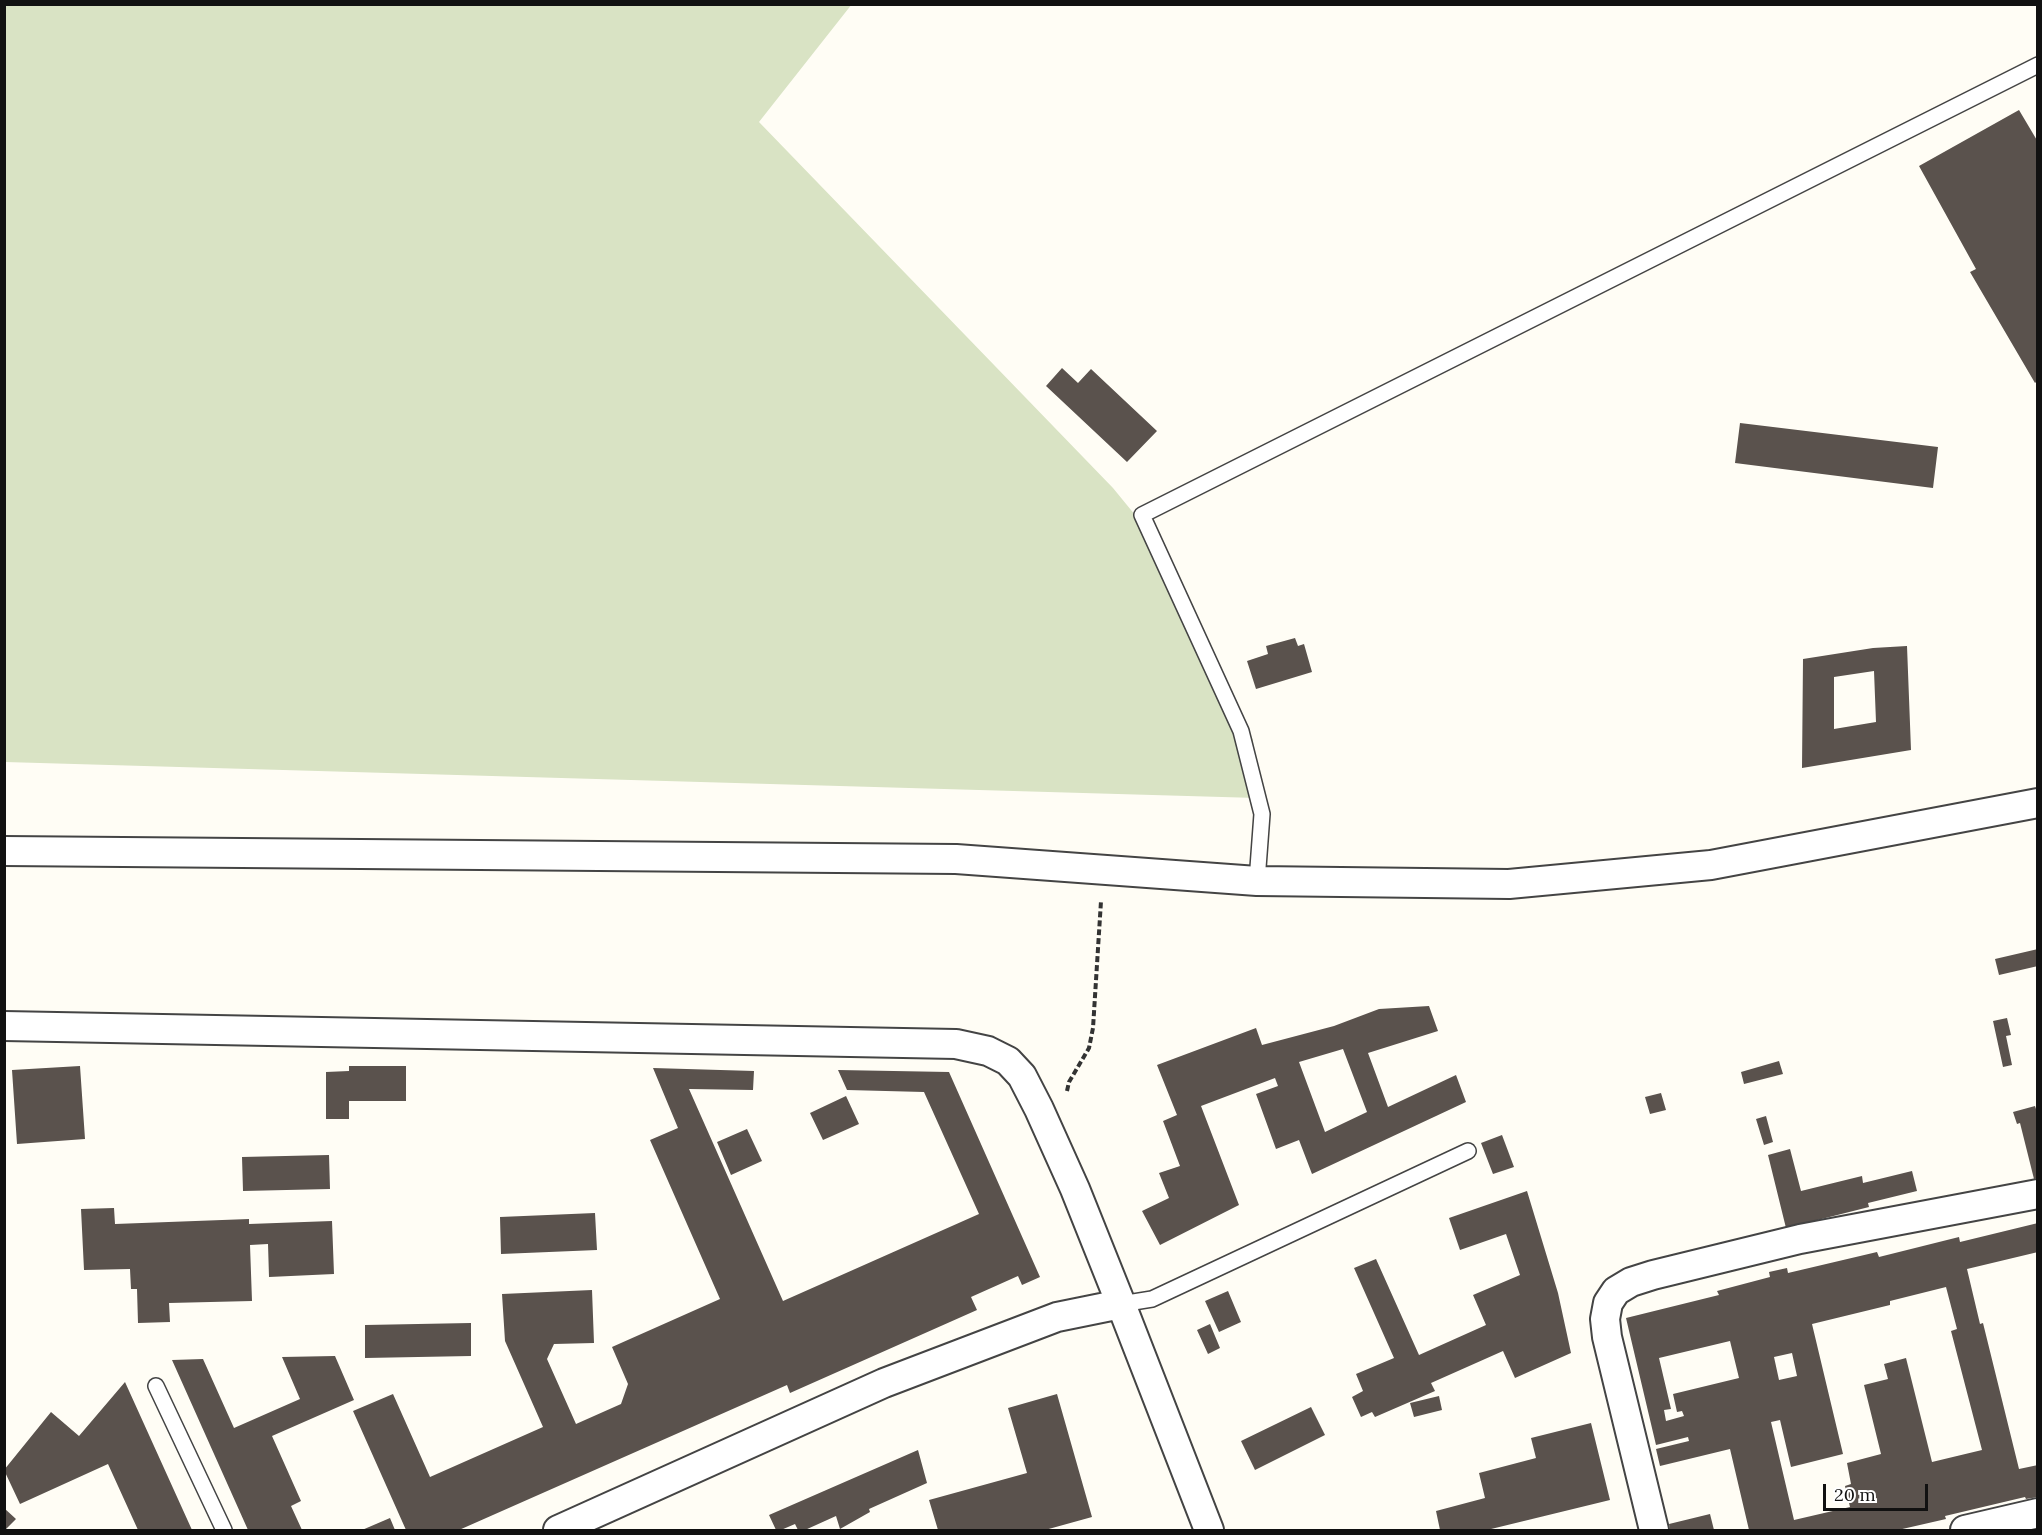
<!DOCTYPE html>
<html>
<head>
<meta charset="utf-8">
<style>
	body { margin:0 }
	#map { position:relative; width:2042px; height:1535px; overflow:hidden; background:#fffdf5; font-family:Lora,serif }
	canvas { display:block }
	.frame { position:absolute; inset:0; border:6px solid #111; pointer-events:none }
	.scale { position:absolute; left:1823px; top:1484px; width:105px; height:27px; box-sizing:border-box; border:3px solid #111; border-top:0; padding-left:8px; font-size:18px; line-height:21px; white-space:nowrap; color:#111; -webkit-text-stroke:4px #fff; paint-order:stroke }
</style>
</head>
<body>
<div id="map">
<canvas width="2042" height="1535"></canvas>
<div class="frame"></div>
<div class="scale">20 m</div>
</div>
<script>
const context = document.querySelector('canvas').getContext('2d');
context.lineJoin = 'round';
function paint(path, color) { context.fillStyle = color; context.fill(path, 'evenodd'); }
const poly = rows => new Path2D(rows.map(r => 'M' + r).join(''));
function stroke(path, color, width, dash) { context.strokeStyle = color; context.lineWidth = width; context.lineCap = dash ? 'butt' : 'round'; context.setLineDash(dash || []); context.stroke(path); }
paint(poly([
	[852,4,759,122,1113,488,1167,554,1253,740,1257,798,5,762,5,5]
]), '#d9e3c4');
paint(poly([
	[2019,110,2038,142,2038,380,2035,383,1970,272,1976,269,1919,166],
	[1062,368,1078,383,1091,369,1157,431,1127,462,1046,386],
	[1740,423,1938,447,1933,488,1735,463],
	[1295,638,1298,646,1304,644,1312,672,1256,689,1247,661,1268,654,1266,646],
	[1907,646,1911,750,1802,768,1803,659,1873,648],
	[1874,671,1876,722,1834,729,1834,677],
	[2038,949,2038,966,1999,975,1995,959],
	[1429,1006,1438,1031,1368,1053,1388,1107,1456,1075,1466,1102,1312,1174,1299,1140,1276,1149,1256,1094,1278,1086,1275,1078,1201,1106,1239,1205,1160,1245,1142,1211,1169,1198,1159,1173,1180,1166,1163,1121,1177,1115,1157,1065,1256,1028,1262,1045,1334,1026,1379,1009],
	[1343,1049,1367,1112,1325,1132,1299,1062],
	[2007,1018,2011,1035,2006,1036,2012,1065,2003,1067,1993,1021],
	[1779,1061,1783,1074,1744,1084,1741,1072],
	[80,1066,85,1139,17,1144,12,1070],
	[349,1066,406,1066,406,1101,349,1101,349,1119,326,1119,326,1072,349,1071],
	[653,1068,754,1071,753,1090,689,1089,783,1301,979,1214,924,1092,847,1090,838,1070,949,1072,1040,1277,1022,1285,1018,1276,971,1297,977,1310,790,1393,787,1385,459,1530,406,1530,353,1411,393,1394,430,1477,543,1427,505,1341,502,1294,592,1290,594,1343,554,1344,547,1359,576,1424,621,1404,628,1384,612,1347,720,1299,650,1140,678,1128],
	[1661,1093,1666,1110,1650,1114,1645,1097],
	[846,1096,859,1124,823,1140,810,1113],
	[2035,1106,2038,1115,2038,1178,2034,1179,2020,1123,2017,1124,2013,1112],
	[1766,1116,1773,1142,1764,1145,1756,1119],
	[747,1129,762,1161,731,1175,717,1142],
	[1502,1135,1514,1167,1493,1174,1481,1143],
	[1790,1149,1801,1191,1862,1176,1863,1183,1912,1171,1917,1191,1868,1203,1869,1207,1786,1228,1768,1155],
	[329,1155,330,1189,243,1191,242,1157],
	[1527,1191,1558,1293,1571,1353,1515,1378,1503,1351,1431,1383,1435,1391,1375,1417,1372,1412,1361,1417,1352,1397,1363,1391,1356,1374,1394,1358,1354,1268,1376,1259,1419,1355,1486,1325,1473,1295,1520,1275,1506,1234,1460,1250,1449,1218],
	[114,1208,115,1224,249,1219,249,1224,332,1221,334,1274,269,1277,268,1244,250,1245,252,1301,169,1303,170,1322,138,1323,137,1289,131,1289,130,1269,84,1270,81,1209],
	[595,1213,597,1250,501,1254,500,1217],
	[2038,1223,2038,1252,1967,1269,1980,1324,1983,1323,2019,1469,2038,1465,2038,1497,2026,1499,2025,1497,1945,1516,1946,1519,1898,1530,1749,1530,1730,1449,1660,1466,1656,1449,1689,1441,1688,1437,1656,1445,1626,1318,1719,1295,1717,1291,1770,1277,1769,1272,1787,1268,1788,1273,1877,1252,1879,1257,1959,1237,1960,1242],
	[1946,1287,1957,1329,1951,1331,1982,1450,1932,1462,1906,1358,1884,1364,1888,1379,1864,1385,1881,1454,1847,1463,1851,1484,1845,1486,1850,1507,1794,1520,1771,1422,1780,1420,1791,1467,1843,1454,1812,1324,1890,1305,1890,1301],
	[1730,1341,1739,1378,1673,1394,1677,1412,1682,1411,1684,1416,1666,1421,1664,1410,1671,1409,1659,1358],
	[1792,1353,1797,1376,1779,1380,1774,1357],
	[1228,1291,1241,1322,1219,1332,1205,1301],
	[471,1323,471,1356,365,1358,365,1325],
	[1210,1324,1220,1348,1208,1354,1197,1330],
	[335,1356,354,1400,272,1436,301,1501,291,1506,302,1530,248,1530,172,1360,203,1359,234,1428,300,1399,282,1357],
	[125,1382,192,1530,138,1530,108,1464,20,1504,4,1470,51,1412,79,1436],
	[1057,1394,1092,1517,1045,1530,938,1530,929,1500,1027,1473,1008,1408],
	[1439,1396,1442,1410,1414,1417,1410,1403],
	[1311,1407,1325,1435,1255,1470,1241,1441],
	[1591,1423,1610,1500,1487,1530,1440,1530,1436,1511,1485,1498,1479,1473,1536,1458,1531,1438],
	[918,1450,927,1483,869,1509,870,1512,840,1529,836,1516,805,1530,798,1530,795,1524,781,1530,776,1530,769,1515],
	[4,1508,16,1519,5,1530,4,1530],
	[1710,1514,1714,1530,1670,1530,1669,1524],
	[390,1518,395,1530,362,1530]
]), '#5a524d');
const service = poly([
	[1257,881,1262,814,1241,731,1142,515,2038,65],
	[1121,1304,1152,1299,1468,1151],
	[156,1386,224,1530]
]);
const minor = poly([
	[4,851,956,859,1257,881,1509,884,1711,865,2038,803],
	[4,1026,956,1044,988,1051,1008,1061,1022,1076,1039,1109,1075,1189,1121,1304],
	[558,1530,884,1383,1057,1317,1121,1304,1209,1530],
	[1654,1530,1607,1337,1605,1319,1608,1303,1616,1291,1631,1282,1653,1275,1800,1239,2038,1194],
	[1965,1530,2038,1513]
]);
stroke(service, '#444', 18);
stroke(minor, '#444', 32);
stroke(poly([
	[1067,1091,1069,1082,1089,1048,1093,1028,1101,901]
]), '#333', 4, [6, 3]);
stroke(service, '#fff', 15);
stroke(minor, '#fff', 28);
</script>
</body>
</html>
